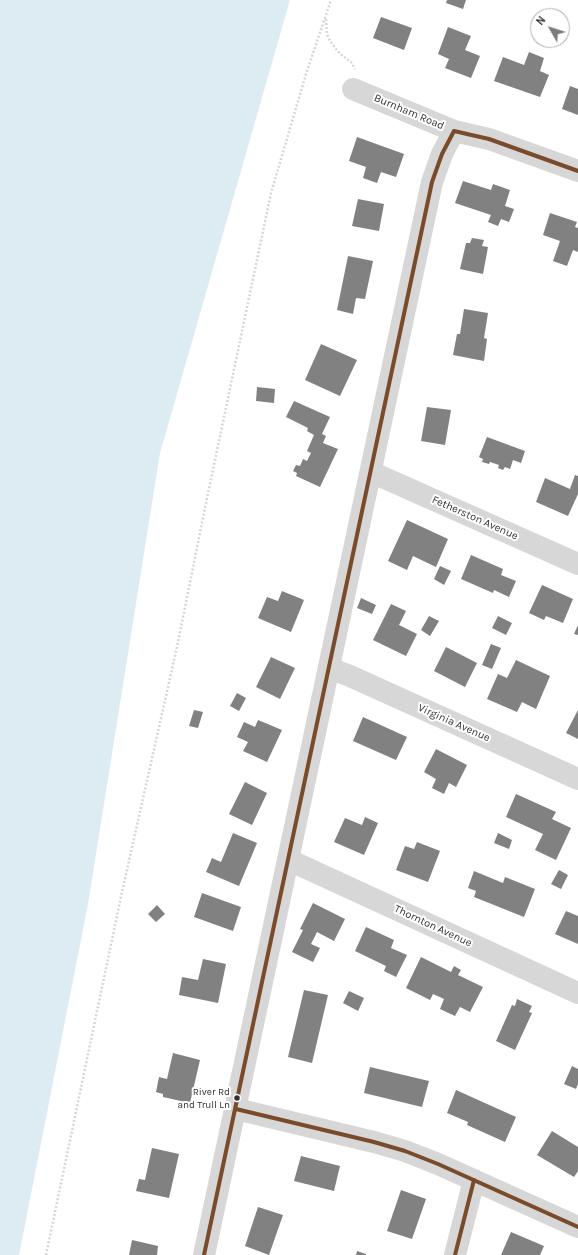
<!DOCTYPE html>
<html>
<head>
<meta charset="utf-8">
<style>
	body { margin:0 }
	#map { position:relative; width:578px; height:1255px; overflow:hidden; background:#fff; font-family:Karla,sans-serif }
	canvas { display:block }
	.north { position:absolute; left:530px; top:8px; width:40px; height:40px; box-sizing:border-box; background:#fff; border:1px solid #adadad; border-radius:50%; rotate:309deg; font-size:11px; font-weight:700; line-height:16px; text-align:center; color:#333 }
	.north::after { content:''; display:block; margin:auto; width:14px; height:18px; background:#7a7a7a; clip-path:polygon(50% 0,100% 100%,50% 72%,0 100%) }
</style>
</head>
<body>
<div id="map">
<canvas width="578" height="1255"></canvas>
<div class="north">N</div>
</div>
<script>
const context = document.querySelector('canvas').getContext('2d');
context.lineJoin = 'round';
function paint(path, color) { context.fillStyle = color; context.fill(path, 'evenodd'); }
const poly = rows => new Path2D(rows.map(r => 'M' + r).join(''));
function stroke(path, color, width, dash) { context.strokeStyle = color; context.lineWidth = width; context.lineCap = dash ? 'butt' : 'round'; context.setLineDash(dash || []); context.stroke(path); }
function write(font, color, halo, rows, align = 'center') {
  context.font = font + ' Karla,sans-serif'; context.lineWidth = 4; context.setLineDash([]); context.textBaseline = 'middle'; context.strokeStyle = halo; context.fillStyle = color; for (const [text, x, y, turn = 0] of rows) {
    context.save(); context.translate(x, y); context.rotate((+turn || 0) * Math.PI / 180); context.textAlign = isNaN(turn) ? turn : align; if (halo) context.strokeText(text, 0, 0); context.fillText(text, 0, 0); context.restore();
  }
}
paint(poly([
	[0,0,290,0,160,453,88,904,19,1255,0,1255]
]), '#ddebf3');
paint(poly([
	[447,0,466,0,463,9,446,3],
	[381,17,412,28,404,50,373,38],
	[448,27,471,36,465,50,480,56,471,78,445,68,449,59,438,54],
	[529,52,544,58,540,71,549,75,540,97,494,81,503,57,524,65],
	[570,86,578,89,578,115,562,109],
	[357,137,404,154,396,177,381,172,377,183,363,178,366,167,349,161],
	[463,181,491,190,493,184,510,190,505,206,514,209,509,222,501,219,498,226,488,222,491,215,455,203],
	[358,199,384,204,379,231,352,226],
	[550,213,577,222,575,227,578,228,578,252,573,250,567,266,553,261,560,241,543,235],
	[472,238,484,240,482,246,488,247,483,274,460,269,466,243,470,243],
	[348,256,373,261,365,299,356,298,353,314,337,310],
	[464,309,488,313,484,338,487,339,484,361,453,355,457,334,460,334],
	[321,344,357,360,340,396,305,380],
	[257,387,275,389,274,403,256,401],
	[294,401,330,417,322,434,326,436,323,443,338,449,320,487,296,476,297,473,293,471,296,465,300,466,303,459,307,461,311,453,307,451,314,435,307,431,308,428,286,417],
	[427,407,451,410,445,445,421,441],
	[487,437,525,451,521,463,513,460,510,469,505,467,503,470,498,468,499,465,490,462,489,464,482,462,483,459,479,457],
	[575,475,578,476,578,494,568,516,536,502,545,478,570,489],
	[407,520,448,539,436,567,413,556,407,570,388,561],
	[471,555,503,569,501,575,516,581,509,597,494,590,493,593,461,579],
	[440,566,451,571,444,585,434,579],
	[542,585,573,599,563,623,546,616,544,620,529,613],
	[282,591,304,600,291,632,258,618,267,597,278,601],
	[361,598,376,605,372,614,357,608],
	[391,604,406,611,399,625,417,634,406,656,373,640],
	[429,616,439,621,430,636,421,630],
	[498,616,512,623,506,635,492,628],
	[578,625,578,635,574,634],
	[491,644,501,648,492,669,482,665],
	[446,647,477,663,465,687,434,671],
	[271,657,295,668,280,699,256,687],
	[516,660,550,676,536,709,522,702,517,712,487,699,498,674,507,678],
	[237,693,246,698,239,711,230,706],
	[194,710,203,712,198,728,189,726],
	[578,710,578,739,566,733],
	[363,717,407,737,396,760,353,741],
	[258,720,282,730,267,762,243,751,248,742,237,737,244,722,255,727],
	[436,749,467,765,456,787,449,783,444,794,432,788,436,779,424,772],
	[245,782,267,793,252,825,229,814],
	[516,794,556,812,552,819,571,828,556,860,535,850,543,834,506,817],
	[365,817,378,823,364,855,334,842,345,818,362,825],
	[233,833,257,843,239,886,206,872,212,858,221,862],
	[498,833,512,840,509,849,494,843],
	[417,842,440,851,428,882,396,870,405,846,414,849],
	[559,870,568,875,561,889,551,884],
	[474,871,503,883,505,877,535,889,524,917,474,897,476,891,468,888],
	[202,893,241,907,233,931,194,917],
	[313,903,345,919,334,941,317,932,311,944,320,948,313,962,292,952,303,930,300,929],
	[157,905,165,914,156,922,148,914],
	[566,911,578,916,578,944,555,934],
	[366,927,394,940,391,948,407,955,396,977,384,971,386,966,355,951],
	[421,957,451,972,454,966,461,970,458,975,483,987,470,1012,460,1007,455,1016,440,1009,444,999,433,994,430,1000,406,988],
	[203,959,226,964,218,1003,179,995,182,977,198,980],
	[304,990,328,995,312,1063,288,1057],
	[349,991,364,998,358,1011,343,1003],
	[517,999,532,1006,529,1012,532,1013,515,1050,496,1041,512,1005,515,1006],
	[173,1053,200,1060,190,1103,163,1097,163,1094,156,1092,159,1077,167,1079],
	[572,1066,578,1069,578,1084,576,1089,564,1084],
	[370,1067,429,1081,422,1107,364,1093],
	[456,1090,516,1117,505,1142,467,1125,468,1122,447,1113],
	[552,1131,578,1147,578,1171,574,1177,537,1155],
	[152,1148,179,1154,169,1198,136,1191,139,1179,145,1180],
	[301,1156,340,1166,334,1191,294,1181],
	[401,1190,426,1199,412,1239,387,1231],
	[258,1207,283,1215,269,1255,245,1246],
	[511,1232,544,1246,540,1255,501,1255],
	[132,1240,158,1246,157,1255,129,1255],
	[357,1251,366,1254,366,1255,356,1255]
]), '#818181');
stroke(poly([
	[326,19,327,34,330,41,340,54,351,62,355,69],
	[46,1255,122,892,177,647,206,503,271,193,306,74,331,0]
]), '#d6d6d6', 2.5, [2, 2]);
stroke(poly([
	[353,89,454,131,489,139,578,171],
	[371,472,578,564],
	[329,668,350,676,578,779],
	[289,860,578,993],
	[236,1109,374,1142,405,1151,438,1164,578,1227],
	[204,1255,432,182,442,154,454,131],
	[455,1255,474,1180]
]), '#d7d7d7', 22);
stroke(poly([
	[236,1109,374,1142,405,1151,438,1164,578,1227],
	[204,1255,432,182,442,154,454,131,489,139,578,171],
	[455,1255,474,1180]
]), '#7a4b2a', 4);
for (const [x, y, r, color] of [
	[237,1098,3.5,"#333"]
]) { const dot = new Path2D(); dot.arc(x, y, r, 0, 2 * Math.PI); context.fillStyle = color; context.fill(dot); stroke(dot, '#fff', 1.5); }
write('10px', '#333', '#fff', [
	["River Rd",230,1092],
	["and Trull Ln",230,1105]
], 'right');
write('11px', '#333', '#fff', [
	["Burnham Road",409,112,23],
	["Fetherston Avenue",475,518,24],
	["Virginia Avenue",454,723,24],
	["Thornton Avenue",433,926,25]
]);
</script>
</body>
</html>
